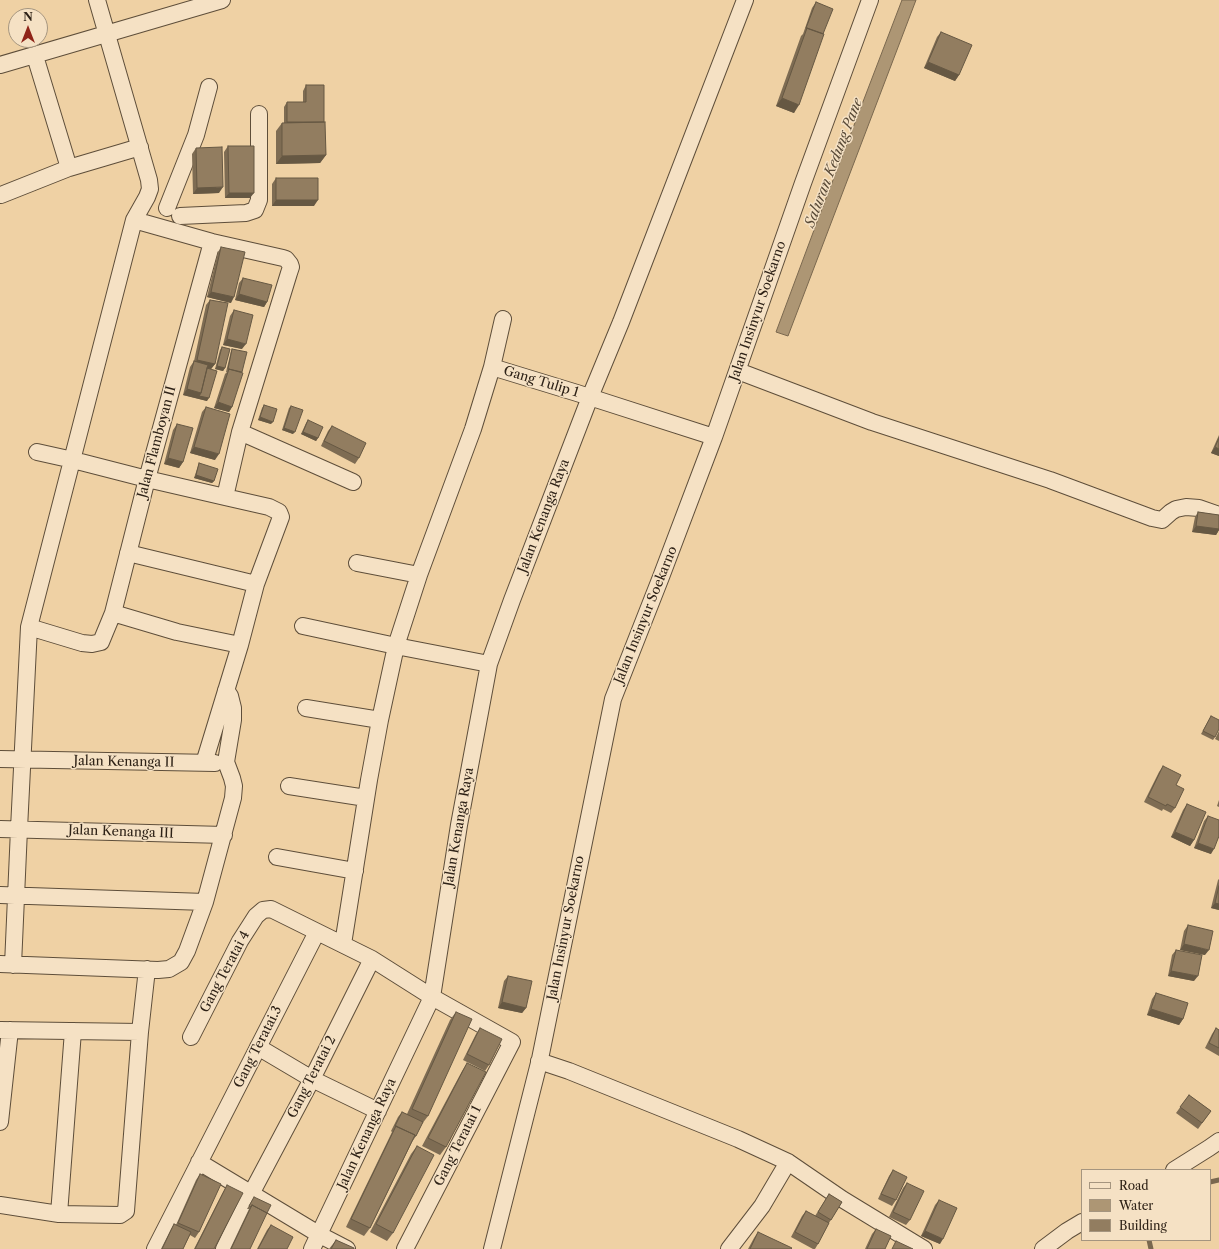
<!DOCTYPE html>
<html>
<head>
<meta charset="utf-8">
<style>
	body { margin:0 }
	#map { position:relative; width:1219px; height:1249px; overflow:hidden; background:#efd1a4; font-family:"Libre Caslon Text",serif }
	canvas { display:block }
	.legend { position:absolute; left:1081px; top:1169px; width:130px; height:72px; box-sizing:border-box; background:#f5e1c4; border:1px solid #a5957f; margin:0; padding:5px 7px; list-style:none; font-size:12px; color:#2e2217 }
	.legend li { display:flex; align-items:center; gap:8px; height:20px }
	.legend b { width:20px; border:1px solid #a5957f }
	.north { position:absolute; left:8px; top:8px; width:40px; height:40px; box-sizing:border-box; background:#f5e1c4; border:1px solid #a5957f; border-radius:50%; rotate:0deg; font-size:11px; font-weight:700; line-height:16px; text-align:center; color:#2e2217 }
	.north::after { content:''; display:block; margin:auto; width:14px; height:18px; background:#8f2418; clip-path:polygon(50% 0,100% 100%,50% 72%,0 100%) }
</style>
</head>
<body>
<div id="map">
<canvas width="1219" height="1249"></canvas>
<ul class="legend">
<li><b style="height:5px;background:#f5e1c4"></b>Road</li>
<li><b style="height:11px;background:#ad9674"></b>Water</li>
<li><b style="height:11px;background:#927d60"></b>Building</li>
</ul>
<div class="north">N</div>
</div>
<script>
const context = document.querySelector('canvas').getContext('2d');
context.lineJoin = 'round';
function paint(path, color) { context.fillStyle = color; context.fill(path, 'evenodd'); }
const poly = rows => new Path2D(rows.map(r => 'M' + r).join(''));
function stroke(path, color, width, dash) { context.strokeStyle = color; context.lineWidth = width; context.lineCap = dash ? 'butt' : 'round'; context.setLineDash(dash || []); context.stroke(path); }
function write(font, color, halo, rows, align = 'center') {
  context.font = font + ' "Libre Caslon Text",serif'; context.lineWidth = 3; context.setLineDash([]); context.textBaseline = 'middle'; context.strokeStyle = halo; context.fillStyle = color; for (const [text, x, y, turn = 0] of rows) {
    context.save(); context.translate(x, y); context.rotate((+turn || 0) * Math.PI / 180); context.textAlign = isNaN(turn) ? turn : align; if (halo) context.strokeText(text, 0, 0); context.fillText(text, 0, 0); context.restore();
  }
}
const water = poly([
	[902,0,916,0,788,336,776,332,820,214,902,0]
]);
paint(water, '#ad9674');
stroke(water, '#7a684f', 1);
stroke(poly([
	[1210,1182,1219,1180],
	[1149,1240,1151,1249]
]), '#7a684f', 5);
const street = poly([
	[35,56,69,168],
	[0,65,222,0],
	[1,195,69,168,140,147],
	[167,208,196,135,209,87],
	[180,216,246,213,255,210,259,200,259,114],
	[134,220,212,242,283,258,286,259,290,264,291,267,289,273,240,432,225,497],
	[492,367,577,393,714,437],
	[738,371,872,422,1050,480,1152,518,1162,520,1171,512,1176,509,1186,507,1199,508,1219,515],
	[240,432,353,482],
	[37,452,73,460,147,479,225,497,269,507,279,512,281,517,256,584,240,645,204,763],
	[128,553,256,584],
	[357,563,419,575],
	[113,613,177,632,240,645],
	[303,626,396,646,489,664],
	[29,627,82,643,92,644,101,642,113,613,147,479,212,242],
	[306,708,380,720],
	[0,759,215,763],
	[289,786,366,798],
	[0,829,224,835],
	[277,857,355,871],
	[0,895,205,902],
	[343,944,369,780,380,720,396,646,419,575,473,429,492,367,503,319],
	[0,964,158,970,169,969,181,962,187,951,205,902,233,798,234,786,232,778,226,762,233,720,233,708,230,696,226,690],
	[13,965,19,829,29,627,134,220,147,197,150,189,149,180,97,0],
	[0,1030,140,1032],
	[191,1037,240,941,256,916,263,910,271,909,372,959,432,997,512,1042,405,1249],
	[258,1047,312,1079,378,1111],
	[539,1061,569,1071,738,1139,788,1162,842,1199,924,1249],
	[0,1122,10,1030],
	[199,1162,320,1235,347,1249],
	[1174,1170,1209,1148,1219,1141],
	[0,1205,59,1214,120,1215,126,1211,140,1032,147,969],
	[59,1214,73,1031],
	[155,1249,317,932],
	[224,1249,251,1194,312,1079,372,959],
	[312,1249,432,997,459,825,489,664,512,600,590,397,621,322,745,0],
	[492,1249,540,1059,613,699,661,577,714,437,803,183,870,0],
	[729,1249,762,1206,788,1162],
	[1043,1249,1067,1231,1082,1222]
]);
stroke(street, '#5e4e3a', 18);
stroke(street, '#f5e1c4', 16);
paint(poly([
	[816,2,823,34,794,113,776,106,801,36,803,34,812,8],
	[941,32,959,75,955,81,924,68,937,37],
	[306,85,324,122,326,155,320,163,276,164,276,131,282,123,284,123,284,107,287,102,303,102,303,91],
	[228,146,250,198,225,198,224,152],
	[196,148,219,193,193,194,192,154],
	[276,178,314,206,272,206,272,184],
	[221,247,231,303,207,297,218,252],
	[243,278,267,302,264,307,235,300,239,283],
	[210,300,215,364,211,369,207,401,183,395,190,367,194,361,206,305],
	[234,310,242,349,223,345,230,316],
	[222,347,225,368,223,371,215,369,220,350],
	[232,349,241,373,232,407,229,412,214,408,225,374,227,372,226,372,231,351],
	[264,405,271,424,258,420,262,408],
	[291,406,293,434,282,430,289,408],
	[206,407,215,460,190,453,202,412],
	[308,420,318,438,316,441,301,434,306,423],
	[177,424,183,462,179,468,164,464,173,430],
	[332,426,359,458,355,464,321,446,328,431],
	[1219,435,1219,456,1211,453],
	[199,463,214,481,212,483,194,478],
	[1198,512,1219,515,1219,530,1216,535,1192,532,1195,517],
	[1211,716,1215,737,1213,740,1201,734],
	[1219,731,1219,741,1215,739],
	[1163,766,1175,808,1171,813,1163,809,1162,811,1144,802,1159,772],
	[1219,800,1219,807,1217,806],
	[1187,804,1194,840,1190,846,1171,837,1183,810],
	[1208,816,1211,854,1194,848,1204,821],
	[1219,879,1219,910,1211,908,1218,880],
	[1188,925,1205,955,1180,950,1184,931],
	[1176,950,1194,981,1168,976,1172,955],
	[508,976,526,1008,522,1013,498,1008,504,981],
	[1156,993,1183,1019,1179,1025,1147,1015,1152,999],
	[456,1012,428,1116,422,1124,416,1136,412,1142,370,1228,364,1236,346,1227,392,1132,391,1131,398,1117,402,1112,407,1114,450,1020],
	[480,1028,489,1065,485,1071,463,1060,476,1034],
	[1216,1028,1219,1030,1219,1056,1205,1048,1212,1034],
	[467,1063,446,1147,440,1155,422,1146,462,1071],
	[1189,1095,1211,1111,1198,1129,1176,1113],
	[417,1146,393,1233,387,1241,370,1232,411,1154],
	[893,1170,896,1200,892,1206,878,1199,889,1176],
	[200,1174,199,1232,195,1238,190,1235,183,1249,161,1249,171,1229,174,1224,176,1225,196,1180],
	[907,1183,910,1220,906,1225,889,1217,903,1188],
	[227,1185,214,1249,194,1249,222,1194],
	[829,1194,842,1202,829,1223,818,1244,815,1249,813,1249,791,1237,802,1216,806,1211,815,1216],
	[254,1197,250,1249,230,1249,249,1209,247,1209],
	[939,1200,940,1244,921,1236,935,1205],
	[271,1225,287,1249,257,1249,267,1230],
	[876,1229,885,1249,865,1249,872,1234],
	[758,1232,791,1249,748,1249,754,1238],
	[336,1240,354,1249,329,1249]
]), '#7e6c53');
paint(poly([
	[928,62,959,75,955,81,924,68],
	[782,98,799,105,794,113,776,106],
	[287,122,324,122,284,127],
	[326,155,320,163,276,164,282,156],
	[223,187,219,193,193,194,197,188],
	[229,193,254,193,250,198,225,198],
	[276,200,318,200,314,206,272,206],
	[211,292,234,297,231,303,207,297],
	[239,294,267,302,264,307,235,300],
	[227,339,246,344,242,349,223,345],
	[197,360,215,364,211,369,193,365],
	[217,366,225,368,223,371,215,369],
	[187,389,201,393,209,398,207,401,183,395],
	[218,402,232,407,229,412,214,408],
	[260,417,273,422,271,424,258,420],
	[284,428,295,432,293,434,282,430],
	[303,432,318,438,316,441,301,434],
	[194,447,219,454,215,460,190,453],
	[1215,447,1219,449,1219,456,1211,453],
	[168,458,183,462,179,468,164,464],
	[196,475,214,481,212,483,194,478],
	[1196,526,1219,529,1219,530,1216,535,1192,532],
	[1175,832,1194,840,1190,846,1171,837],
	[1198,843,1214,849,1211,854,1194,848],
	[1215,903,1219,904,1219,910,1211,908],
	[1184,944,1209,950,1205,955,1180,950],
	[1171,971,1198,976,1194,981,1168,976],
	[502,1002,526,1008,522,1013,498,1008],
	[1151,1009,1183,1019,1179,1025,1147,1015],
	[925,1231,943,1239,940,1244,921,1236]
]), '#665843');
const building = poly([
	[816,2,833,9,823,34,806,28,816,2],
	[807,28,824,34,799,105,782,98,807,28],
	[941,32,972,45,959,75,928,62,941,32],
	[306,85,324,85,324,122,287,122,287,102,306,102,306,85],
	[325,122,326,155,282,156,282,123,325,122],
	[228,146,254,146,254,193,229,193,228,146],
	[222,147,223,187,197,188,196,148,222,147],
	[276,178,318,178,318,200,276,200,276,178],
	[221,247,245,252,234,297,211,292,221,247],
	[243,278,272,285,267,302,239,294,243,278],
	[210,300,228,303,215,364,197,360,210,300],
	[234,310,253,315,246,344,227,339,234,310],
	[222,347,230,349,225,368,217,366,222,347],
	[232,349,247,352,242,372,228,369,232,349],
	[194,361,208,365,201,393,187,389,194,361],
	[207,368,217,371,209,398,199,396,201,393,207,368],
	[229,369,243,373,232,407,218,402,229,369],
	[264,405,277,409,273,422,260,417,264,405],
	[291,406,303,410,295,432,284,428,291,406],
	[206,407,230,414,219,454,194,447,206,407],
	[308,420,323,427,318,438,303,432,308,420],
	[177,424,193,428,183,462,168,458,177,424],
	[332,426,366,443,359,458,324,441,332,426],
	[1219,438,1219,449,1215,447,1219,438],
	[199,463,218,469,214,481,196,475,199,463],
	[1198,512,1219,515,1219,529,1196,526,1198,512],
	[1211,716,1219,720,1219,729,1215,737,1203,731,1211,716],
	[1163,766,1181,775,1176,785,1184,789,1175,808,1167,804,1166,806,1148,797,1163,766],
	[1187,804,1206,812,1194,840,1175,832,1187,804],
	[1208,816,1219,820,1219,836,1214,849,1198,843,1208,816],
	[1219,886,1219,904,1215,903,1219,886],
	[1188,925,1213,931,1209,950,1184,944,1188,925],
	[1176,950,1202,955,1198,976,1171,971,1176,950],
	[508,976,532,981,526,1008,502,1002,508,976],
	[1156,993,1188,1003,1183,1019,1151,1009,1156,993],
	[456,1012,472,1019,428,1116,412,1109,456,1012],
	[480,1028,502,1039,489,1065,467,1054,480,1028],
	[1216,1028,1219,1030,1219,1048,1209,1043,1216,1028],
	[467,1063,486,1072,446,1147,428,1138,467,1063],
	[1189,1095,1211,1111,1202,1123,1180,1107,1189,1095],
	[402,1112,423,1122,416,1136,415,1136,415,1135,395,1126,402,1112],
	[396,1126,415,1135,370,1228,351,1219,396,1126],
	[417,1146,434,1155,393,1233,376,1224,417,1146],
	[893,1170,907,1177,896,1200,881,1194,893,1170],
	[200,1174,221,1184,199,1232,178,1223,200,1174],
	[907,1183,924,1191,910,1220,893,1212,907,1183],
	[227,1185,243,1193,214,1249,195,1249,227,1185],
	[829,1194,842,1202,831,1220,818,1212,829,1194],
	[254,1197,271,1205,267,1213,252,1205,251,1207,249,1206,254,1197],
	[939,1200,957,1208,943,1239,925,1231,939,1200],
	[252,1205,267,1213,250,1249,231,1249,252,1205],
	[806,1211,829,1223,818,1244,795,1232,806,1211],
	[174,1224,191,1232,183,1249,162,1249,174,1224],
	[271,1225,293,1237,287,1249,258,1249,271,1225],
	[876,1229,891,1236,885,1249,867,1249,876,1229],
	[758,1232,792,1248,791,1249,750,1249,758,1232],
	[336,1240,354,1248,354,1249,331,1249,336,1240],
	[896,1241,913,1249,892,1249,896,1241]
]);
paint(building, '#927d60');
stroke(building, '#665843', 1);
write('13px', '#2e2217', '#f5e1c4', [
	["Jalan Insinyur Soekarno",758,311,-71],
	["Gang Tulip 1",541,382,17],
	["Jalan Flamboyan II",157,442,-75],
	["Jalan Kenanga Raya",544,516,-69],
	["Jalan Insinyur Soekarno",646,615,-68],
	["Jalan Kenanga II",124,762,1],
	["Jalan Kenanga Raya",459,827,-80],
	["Jalan Kenanga III",121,832,2],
	["Jalan Insinyur Soekarno",566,928,-79],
	["Gang Teratai 4",225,972,-62],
	["Gang Teratai.3",258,1047,-63],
	["Gang Teratai 2",312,1077,-63],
	["Jalan Kenanga Raya",367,1134,-65],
	["Gang Teratai 1",458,1146,-63]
]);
write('italic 14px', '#5a4b38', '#f5e1c4', [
	["Saluran Kedung Pane",834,163,-69]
]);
</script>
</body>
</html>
